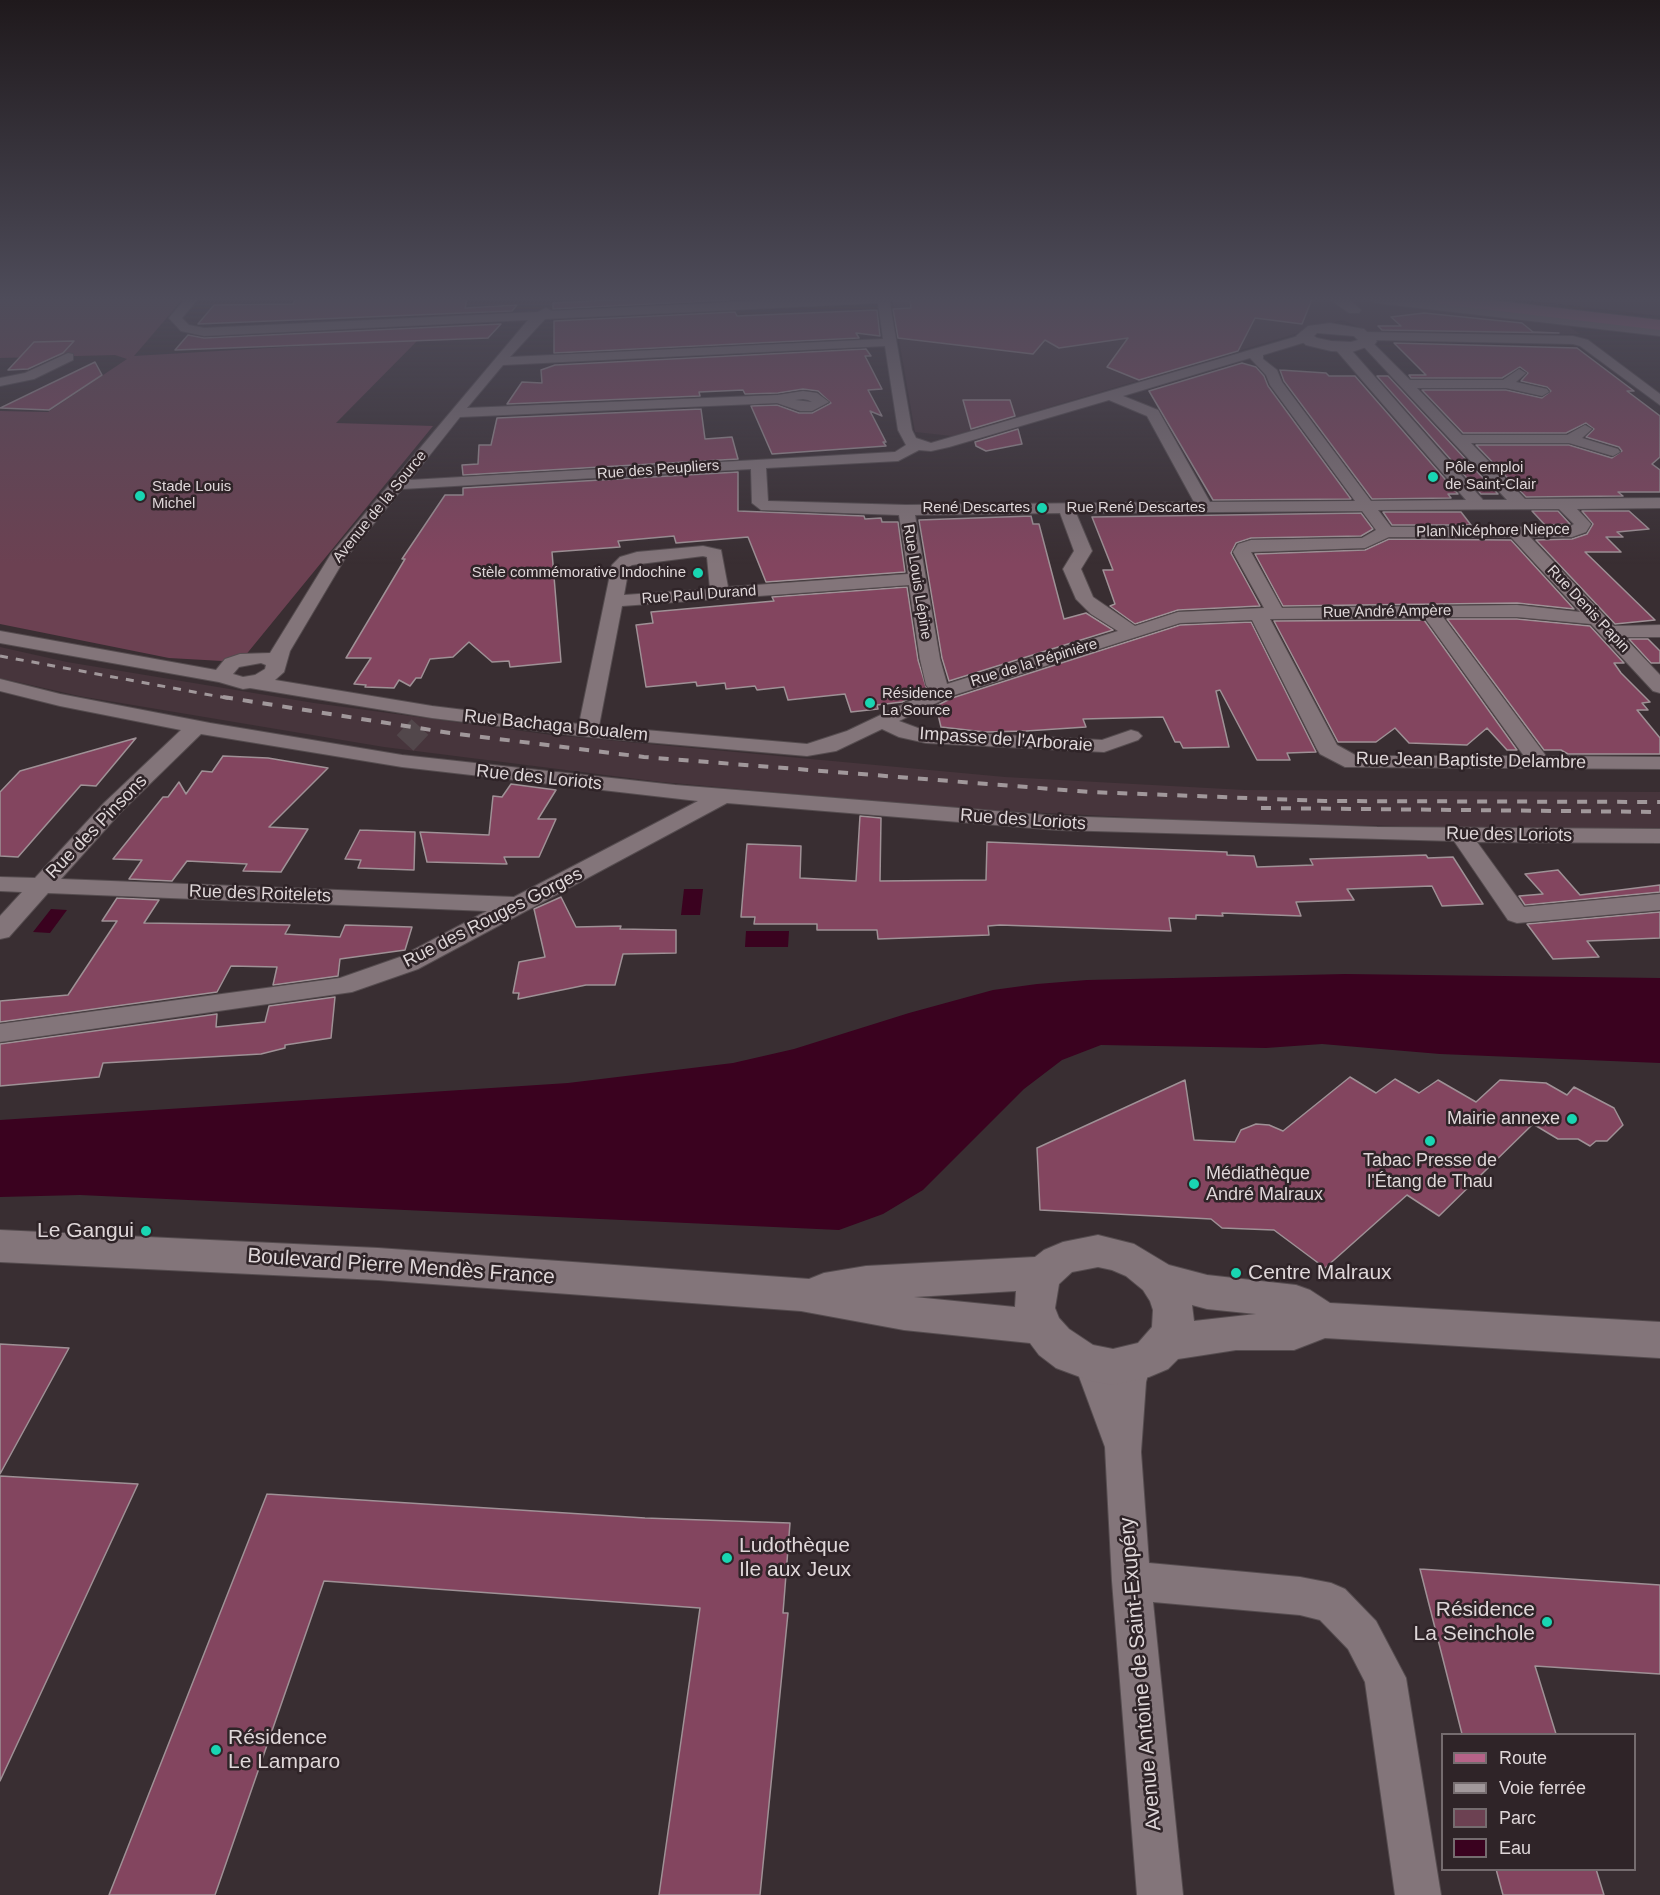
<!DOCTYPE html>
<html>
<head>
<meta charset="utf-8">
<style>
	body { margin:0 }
	#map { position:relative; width:1660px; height:1895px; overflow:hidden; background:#392e32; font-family:Arial,sans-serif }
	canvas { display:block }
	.legend { position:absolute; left:1441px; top:1733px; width:195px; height:138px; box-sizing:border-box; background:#2f2428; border:2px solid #756c6f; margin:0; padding:8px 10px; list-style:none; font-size:18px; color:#dfd7d9 }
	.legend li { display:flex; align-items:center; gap:12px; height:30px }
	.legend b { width:30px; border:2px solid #756c6f }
</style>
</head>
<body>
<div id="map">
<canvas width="1660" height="1895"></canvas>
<ul class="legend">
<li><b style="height:8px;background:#b66388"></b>Route</li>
<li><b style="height:8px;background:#a1989b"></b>Voie ferrée</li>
<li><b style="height:16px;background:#6c4152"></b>Parc</li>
<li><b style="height:16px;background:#3a021f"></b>Eau</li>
</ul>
</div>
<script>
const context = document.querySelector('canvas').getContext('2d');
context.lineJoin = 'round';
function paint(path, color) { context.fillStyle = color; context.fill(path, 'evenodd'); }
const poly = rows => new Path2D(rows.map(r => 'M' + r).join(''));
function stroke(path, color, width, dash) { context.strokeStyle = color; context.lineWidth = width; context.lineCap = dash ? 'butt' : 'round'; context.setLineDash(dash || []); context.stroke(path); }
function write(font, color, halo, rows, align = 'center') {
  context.font = font + ' Arial,sans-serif'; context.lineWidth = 5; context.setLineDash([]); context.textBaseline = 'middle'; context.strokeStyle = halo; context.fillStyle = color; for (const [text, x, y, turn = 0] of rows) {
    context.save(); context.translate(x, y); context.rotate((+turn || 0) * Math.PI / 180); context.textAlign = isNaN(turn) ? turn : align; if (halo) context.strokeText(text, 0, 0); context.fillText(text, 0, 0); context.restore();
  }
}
paint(poly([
	[892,299,1359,299,1564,323,1580,334,1379,336,1342,320,952,436,915,432],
	[1515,299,1660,299,1660,316],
	[0,647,67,662,314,703,552,735,1005,777,1245,790,1660,792,1660,829,1601,830,1247,823,966,809,661,782,384,747,79,696,0,678]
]), '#47353c');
paint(poly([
	[0,299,183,299,134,356,419,339,336,423,433,426,240,662,169,658,0,624,0,411,48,412,127,359,115,355,0,358]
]), '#6c4152');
paint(poly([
	[684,889,703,889,700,915,681,915],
	[51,909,67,910,50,933,33,932],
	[746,931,789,931,788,947,745,947],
	[1345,974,1660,978,1660,1063,1440,1054,1322,1044,1266,1048,1101,1045,1062,1060,1024,1089,923,1190,883,1214,839,1230,80,1195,0,1197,0,1120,568,1083,733,1063,794,1049,909,1013,993,990,1037,984,1087,980]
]), '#3a021f');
const building = poly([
	[295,299,467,299,465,308,517,305,512,311,198,324,214,305,293,304,295,299],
	[634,299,729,299,729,300,553,309,553,303,634,299],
	[910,299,1312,299,1302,324,1255,318,1238,351,1139,380,1107,367,1128,338,1059,348,1045,340,1033,354,898,338,893,309,911,308,910,299],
	[877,310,880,336,856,333,859,338,554,353,554,321,735,312,737,316,877,310],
	[1424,313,1522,323,1533,332,1559,333,1382,330,1378,326,1401,326,1391,317,1424,313],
	[501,324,488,338,175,350,188,335,204,338,501,324],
	[74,341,63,353,28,369,8,370,34,342,74,341],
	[1394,343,1577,348,1634,391,1627,391,1660,416,1660,457,1652,464,1660,470,1660,492,1618,492,1623,496,1526,497,1476,445,1569,445,1612,458,1622,451,1619,447,1586,437,1594,429,1586,423,1566,433,1463,433,1422,390,1506,390,1542,398,1551,391,1547,387,1521,381,1528,373,1520,367,1502,378,1411,378,1409,375,1426,375,1394,343],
	[866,349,871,356,865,356,882,389,868,390,882,416,870,411,886,442,883,442,886,446,772,454,751,406,777,405,799,413,812,413,831,403,818,391,803,389,778,393,745,394,743,390,699,392,700,396,507,404,522,382,542,383,541,370,555,365,866,349],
	[95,362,102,375,49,410,0,408,95,362],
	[1242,363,1256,367,1264,376,1268,386,1351,499,1213,500,1149,391,1242,363],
	[1280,370,1326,373,1329,376,1355,376,1458,494,1448,494,1451,498,1372,499,1284,381,1280,370],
	[1377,376,1388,376,1498,494,1481,494,1377,376],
	[963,400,1010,400,1015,416,971,429,963,400],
	[701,409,705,439,732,437,738,459,463,475,462,465,478,464,479,445,491,445,497,418,701,409],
	[1018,429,1022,444,986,451,976,446,975,442,1018,429],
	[738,472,738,511,864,516,865,519,881,518,882,522,898,522,905,572,766,582,748,537,676,543,674,536,618,541,620,547,552,552,561,662,510,667,509,661,492,662,469,642,453,657,430,659,421,678,416,678,410,686,399,680,394,688,365,687,366,685,354,684,371,658,346,658,405,559,402,559,445,495,463,495,463,488,738,472],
	[1532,511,1558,511,1570,524,1545,525,1532,511],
	[1582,511,1629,511,1649,529,1617,532,1623,537,1606,537,1621,552,1585,552,1655,620,1615,624,1536,540,1572,539,1587,534,1593,524,1582,511],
	[1383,512,1461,512,1471,525,1392,525,1383,512],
	[1361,513,1373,529,1361,536,1251,538,1236,543,1231,553,1260,606,1178,610,1135,624,1110,606,1115,604,1103,570,1113,570,1092,517,1361,513],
	[1031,516,1033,524,1039,524,1064,619,1086,613,1113,630,949,681,942,658,919,520,1031,516],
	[1389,539,1511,540,1574,609,1517,603,1283,606,1255,554,1365,550,1389,539],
	[907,587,918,660,927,690,902,702,877,705,878,709,851,712,845,694,788,700,784,687,757,690,755,686,726,689,725,683,697,686,696,682,646,687,636,625,653,623,651,612,774,601,772,597,907,587],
	[1447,619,1517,619,1590,626,1624,663,1614,663,1621,673,1650,702,1642,703,1648,710,1637,710,1660,738,1660,754,1568,754,1561,750,1544,750,1447,619],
	[1424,620,1517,750,1507,750,1487,728,1467,745,1409,743,1395,728,1376,742,1338,742,1274,621,1424,620],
	[1251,622,1316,752,1287,753,1290,760,1257,760,1220,690,1216,691,1229,747,1183,748,1180,742,1175,742,1163,717,1083,719,1086,727,1026,731,985,732,941,727,936,706,952,698,1180,625,1251,622],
	[1629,639,1648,639,1660,651,1660,663,1651,663,1629,639],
	[136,738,96,786,81,785,18,857,0,856,0,792,20,771,136,738],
	[223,756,268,758,328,768,269,827,308,829,281,872,243,871,247,864,187,861,172,881,129,879,142,860,113,859,163,797,168,797,179,782,186,794,202,771,212,772,223,756],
	[511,784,556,790,538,819,556,819,539,857,504,857,507,864,427,862,420,832,489,835,493,796,502,797,511,784],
	[860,816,881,818,880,881,986,880,987,842,1227,852,1227,855,1254,856,1257,867,1313,865,1310,859,1426,855,1428,858,1453,857,1483,904,1442,906,1432,886,1347,889,1354,900,1296,902,1301,916,1222,913,1223,916,1196,915,1196,919,1169,918,1171,931,1000,925,988,926,989,935,878,939,877,930,817,930,817,924,754,924,755,917,741,917,747,844,801,846,800,878,856,881,860,816],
	[360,830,415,832,414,870,358,868,361,860,345,859,360,830],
	[1558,870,1580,895,1660,885,1660,892,1525,905,1519,896,1543,894,1525,874,1558,870],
	[561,897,576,927,621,926,620,929,676,930,676,953,623,954,615,985,586,985,518,999,519,993,513,993,519,962,545,957,534,909,561,897],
	[117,898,159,900,144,923,290,925,285,934,340,937,345,925,412,927,405,950,340,959,338,976,273,985,277,967,231,966,217,992,0,1022,0,1001,68,995,117,921,102,921,117,898],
	[1660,912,1660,938,1587,941,1599,957,1553,959,1527,924,1660,912],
	[335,997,331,1038,285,1045,285,1048,261,1054,103,1063,99,1077,0,1086,0,1044,217,1014,216,1027,265,1022,269,1006,335,997],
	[1350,1077,1376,1093,1395,1079,1419,1093,1438,1080,1476,1102,1500,1080,1546,1083,1567,1095,1574,1087,1614,1108,1623,1125,1607,1141,1596,1141,1590,1146,1578,1139,1558,1139,1533,1124,1439,1216,1407,1195,1325,1268,1274,1230,1222,1228,1211,1219,1040,1210,1037,1148,1185,1080,1194,1140,1235,1142,1241,1130,1256,1124,1269,1125,1283,1131,1350,1077],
	[0,1344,69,1348,0,1474,0,1344],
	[0,1476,138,1484,0,1781,0,1476],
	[267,1494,645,1518,790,1523,783,1613,788,1613,760,1895,659,1895,700,1608,324,1581,215,1895,109,1895,267,1494],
	[1420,1569,1660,1585,1660,1674,1535,1666,1556,1734,1462,1734,1420,1569],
	[1496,1869,1596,1869,1604,1895,1503,1895,1496,1869]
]);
paint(building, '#83455f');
stroke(building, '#9f9196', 1.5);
stroke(poly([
	[405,743,420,727]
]), '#52474b', 23, [23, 11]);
const minor = poly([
	[185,299,198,299,182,318,189,325,204,328,538,312,546,308,552,311,798,299,889,299,912,430,916,438,931,443,1305,334,1311,338,1309,341,1263,355,1263,359,1277,370,1282,382,1371,501,1466,500,1336,350,1336,344,1346,344,1483,500,1507,500,1363,346,1361,343,1365,340,1360,336,1366,332,1573,336,1588,340,1660,394,1660,405,1580,346,1573,344,1370,340,1410,380,1503,380,1519,369,1526,373,1516,382,1547,389,1549,392,1542,396,1506,388,1417,388,1462,435,1567,435,1585,425,1592,429,1582,438,1618,449,1620,452,1613,456,1569,443,1471,443,1525,499,1660,498,1660,508,1577,509,1591,524,1586,532,1572,537,1530,537,1614,626,1660,625,1660,637,1624,637,1660,675,1660,693,1653,691,1591,624,1517,617,1443,617,1546,756,1660,757,1660,769,1345,767,1320,754,1317,749,1252,620,1180,623,951,696,899,721,926,731,1102,740,1131,730,1138,732,1142,736,1138,740,1104,752,926,743,899,737,882,729,836,751,807,756,588,737,432,718,250,688,243,689,219,682,0,643,0,631,216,670,225,659,240,654,270,653,331,554,528,320,204,336,181,331,169,318,185,299],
	[878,303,883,339,510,357,545,319,878,303],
	[885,346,898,430,906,445,895,452,410,480,460,417,777,403,800,411,812,411,829,402,817,393,803,391,778,395,467,408,503,365,885,346],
	[1250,358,1266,375,1270,385,1355,501,1210,502,1158,410,1123,396,1250,358],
	[803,399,808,400,812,402,795,400,803,399],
	[1109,400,1147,416,1194,502,906,505,768,501,766,468,898,461,919,450,931,451,949,447,1109,400],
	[751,469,752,503,761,510,899,515,908,574,728,587,721,550,703,546,637,552,620,557,612,565,579,724,432,706,275,680,284,672,290,651,344,560,402,489,751,469],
	[1559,509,1574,524,1569,527,1391,527,1378,510,1559,509],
	[1362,511,1376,530,1362,538,1251,540,1238,544,1233,552,1264,608,1178,612,1135,626,1093,597,1081,569,1092,551,1076,513,1362,511],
	[1060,513,1074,551,1063,569,1076,599,1091,614,1118,631,947,684,940,659,915,515,1060,513],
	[1389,537,1511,537,1580,612,1517,605,1282,608,1251,552,1365,548,1389,537],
	[703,556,707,557,710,589,624,595,629,567,632,565,703,556],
	[909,585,920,659,926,685,931,691,847,731,807,744,599,726,622,606,909,585],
	[1425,618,1524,756,1357,756,1337,745,1270,619,1425,618],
	[261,663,266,665,265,669,255,675,243,677,233,674,239,667,261,663],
	[68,353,73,354,73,360,34,379,0,386,0,378,25,373,68,353],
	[0,679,60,694,210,723,402,755,675,785,1057,816,1377,827,1660,829,1660,843,1477,842,1524,907,1660,894,1660,910,1517,923,1508,920,1454,841,1057,830,727,803,418,969,352,992,0,1042,0,1024,340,978,400,957,487,911,48,893,9,937,0,939,0,916,22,892,0,891,0,877,35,878,104,803,181,730,60,706,0,691,0,679],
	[201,734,402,767,698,801,514,897,61,879,120,813,201,734],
	[1091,1348,1103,1353,1114,1375,1122,1353,1134,1349,1146,1353,1151,1364,1146,1382,1141,1452,1149,1563,1300,1577,1331,1583,1345,1589,1376,1621,1406,1678,1441,1895,1395,1895,1365,1682,1348,1649,1320,1620,1300,1615,1153,1602,1183,1895,1137,1895,1112,1581,1105,1447,1074,1363,1079,1353,1091,1348]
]);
const tertiary = poly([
	[1329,299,1349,299,1361,310,1359,313,1349,313,1329,299],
	[1368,299,1418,299,1660,326,1660,336,1375,303,1368,299],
	[1330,323,1364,329,1377,341,1375,344,1352,352,1331,351,1306,345,1296,336,1308,326,1330,323],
	[1317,333,1354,336,1358,340,1351,342,1331,341,1317,338,1314,336,1317,333],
	[0,1230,378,1248,809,1279,824,1273,866,1266,1035,1257,1044,1250,1063,1242,1098,1235,1134,1244,1169,1265,1207,1275,1296,1285,1310,1290,1330,1303,1660,1322,1660,1358,1325,1338,1294,1350,1236,1350,1178,1359,1168,1369,1149,1377,1113,1385,1091,1381,1056,1368,1039,1355,1030,1343,904,1330,801,1311,378,1280,0,1262,0,1230],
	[1098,1267,1112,1270,1126,1276,1143,1290,1150,1301,1153,1310,1152,1327,1138,1343,1113,1349,1093,1345,1069,1329,1059,1318,1055,1308,1059,1284,1072,1272,1098,1267],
	[1016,1291,1015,1307,914,1297,1016,1291],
	[1192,1305,1207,1309,1256,1314,1194,1321,1192,1305]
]);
const primary = poly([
	[1433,299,1482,299,1660,320,1660,330,1440,304,1433,299]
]);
stroke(minor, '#554c4f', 2);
stroke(tertiary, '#554c4f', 2);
stroke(primary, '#554c4f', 2);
paint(minor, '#83757a');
paint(tertiary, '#83757a');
paint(primary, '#b66388');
stroke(poly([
	[0,656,232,699]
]), '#a1989b', 3, [8, 8]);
stroke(poly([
	[223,697,450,733,644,757,1090,792,1325,801,1660,802],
	[1261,808,1660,812]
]), '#a1989b', 4, [10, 10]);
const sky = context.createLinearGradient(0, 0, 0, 565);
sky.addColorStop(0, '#1f191c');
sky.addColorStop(0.53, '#4e4c5a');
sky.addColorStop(1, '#4e4c5a00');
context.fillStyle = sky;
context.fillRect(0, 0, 1660, 565);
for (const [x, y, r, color] of [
	[1433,477,6,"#19d5b2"],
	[140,496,6,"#19d5b2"],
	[1042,508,6,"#19d5b2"],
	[698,573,6,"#19d5b2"],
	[870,703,6,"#19d5b2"],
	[1572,1119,6,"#19d5b2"],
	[1430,1141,6,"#19d5b2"],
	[1194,1184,6,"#19d5b2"],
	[146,1231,6,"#19d5b2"],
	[1236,1273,6,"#19d5b2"],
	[727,1558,6,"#19d5b2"],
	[1547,1622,6,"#19d5b2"],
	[216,1750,6,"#19d5b2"]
]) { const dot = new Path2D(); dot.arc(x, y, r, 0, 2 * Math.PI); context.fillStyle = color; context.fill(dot); stroke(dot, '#2f2428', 2); }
write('15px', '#dfd7d9', '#2f2428', [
	["Pôle emploi",1445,468],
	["de Saint-Clair",1445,485],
	["Stade Louis",152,487],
	["Michel",152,504],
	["René Descartes",1030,508,"right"],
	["Stèle commémorative Indochine",686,573,"right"],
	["Résidence",882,694],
	["La Source",882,711]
], 'left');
write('15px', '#dfd7d9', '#2f2428', [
	["Rue des Peupliers",658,470,-4],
	["Avenue de la Source",380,507,-51],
	["Rue René Descartes",1136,508],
	["Plan Nicéphore Niepce",1493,531,-1],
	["Rue Louis Lépine",917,582,81],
	["Rue Paul Durand",699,595,-4],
	["Rue Denis Papin",1588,609,47],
	["Rue André Ampère",1387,612,-1],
	["Rue de la Pépinière",1034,663,-17]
]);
write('18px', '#dfd7d9', '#2f2428', [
	["Rue Bachaga Boualem",556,726,6],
	["Impasse de l'Arboraie",1006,740,4],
	["Rue Jean Baptiste Delambre",1471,761,1],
	["Rue des Loriots",539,778,6],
	["Rue des Loriots",1023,820,4],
	["Rue des Pinsons",97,827,-46],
	["Rue des Loriots",1509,835,1],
	["Rue des Roitelets",260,894,2],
	["Rue des Rouges Gorges",493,918,-27]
]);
write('18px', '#dfd7d9', '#2f2428', [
	["Mairie annexe",1560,1119],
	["Tabac Presse de",1430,1161,"center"],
	["l'Étang de Thau",1430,1182,"center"],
	["Médiathèque",1206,1174,"left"],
	["André Malraux",1206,1195,"left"]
], 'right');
write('21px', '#dfd7d9', '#2f2428', [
	["Le Gangui",134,1231,"right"],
	["Centre Malraux",1248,1273],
	["Ludothèque",739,1546],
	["Ile aux Jeux",739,1570],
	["Résidence",1535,1610,"right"],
	["La Seinchole",1535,1634,"right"],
	["Résidence",228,1738],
	["Le Lamparo",228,1762]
], 'left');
write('21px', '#dfd7d9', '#2f2428', [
	["Boulevard Pierre Mendès France",401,1267,4],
	["Avenue Antoine de Saint-Exupéry",1141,1674,-95]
]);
</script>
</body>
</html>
